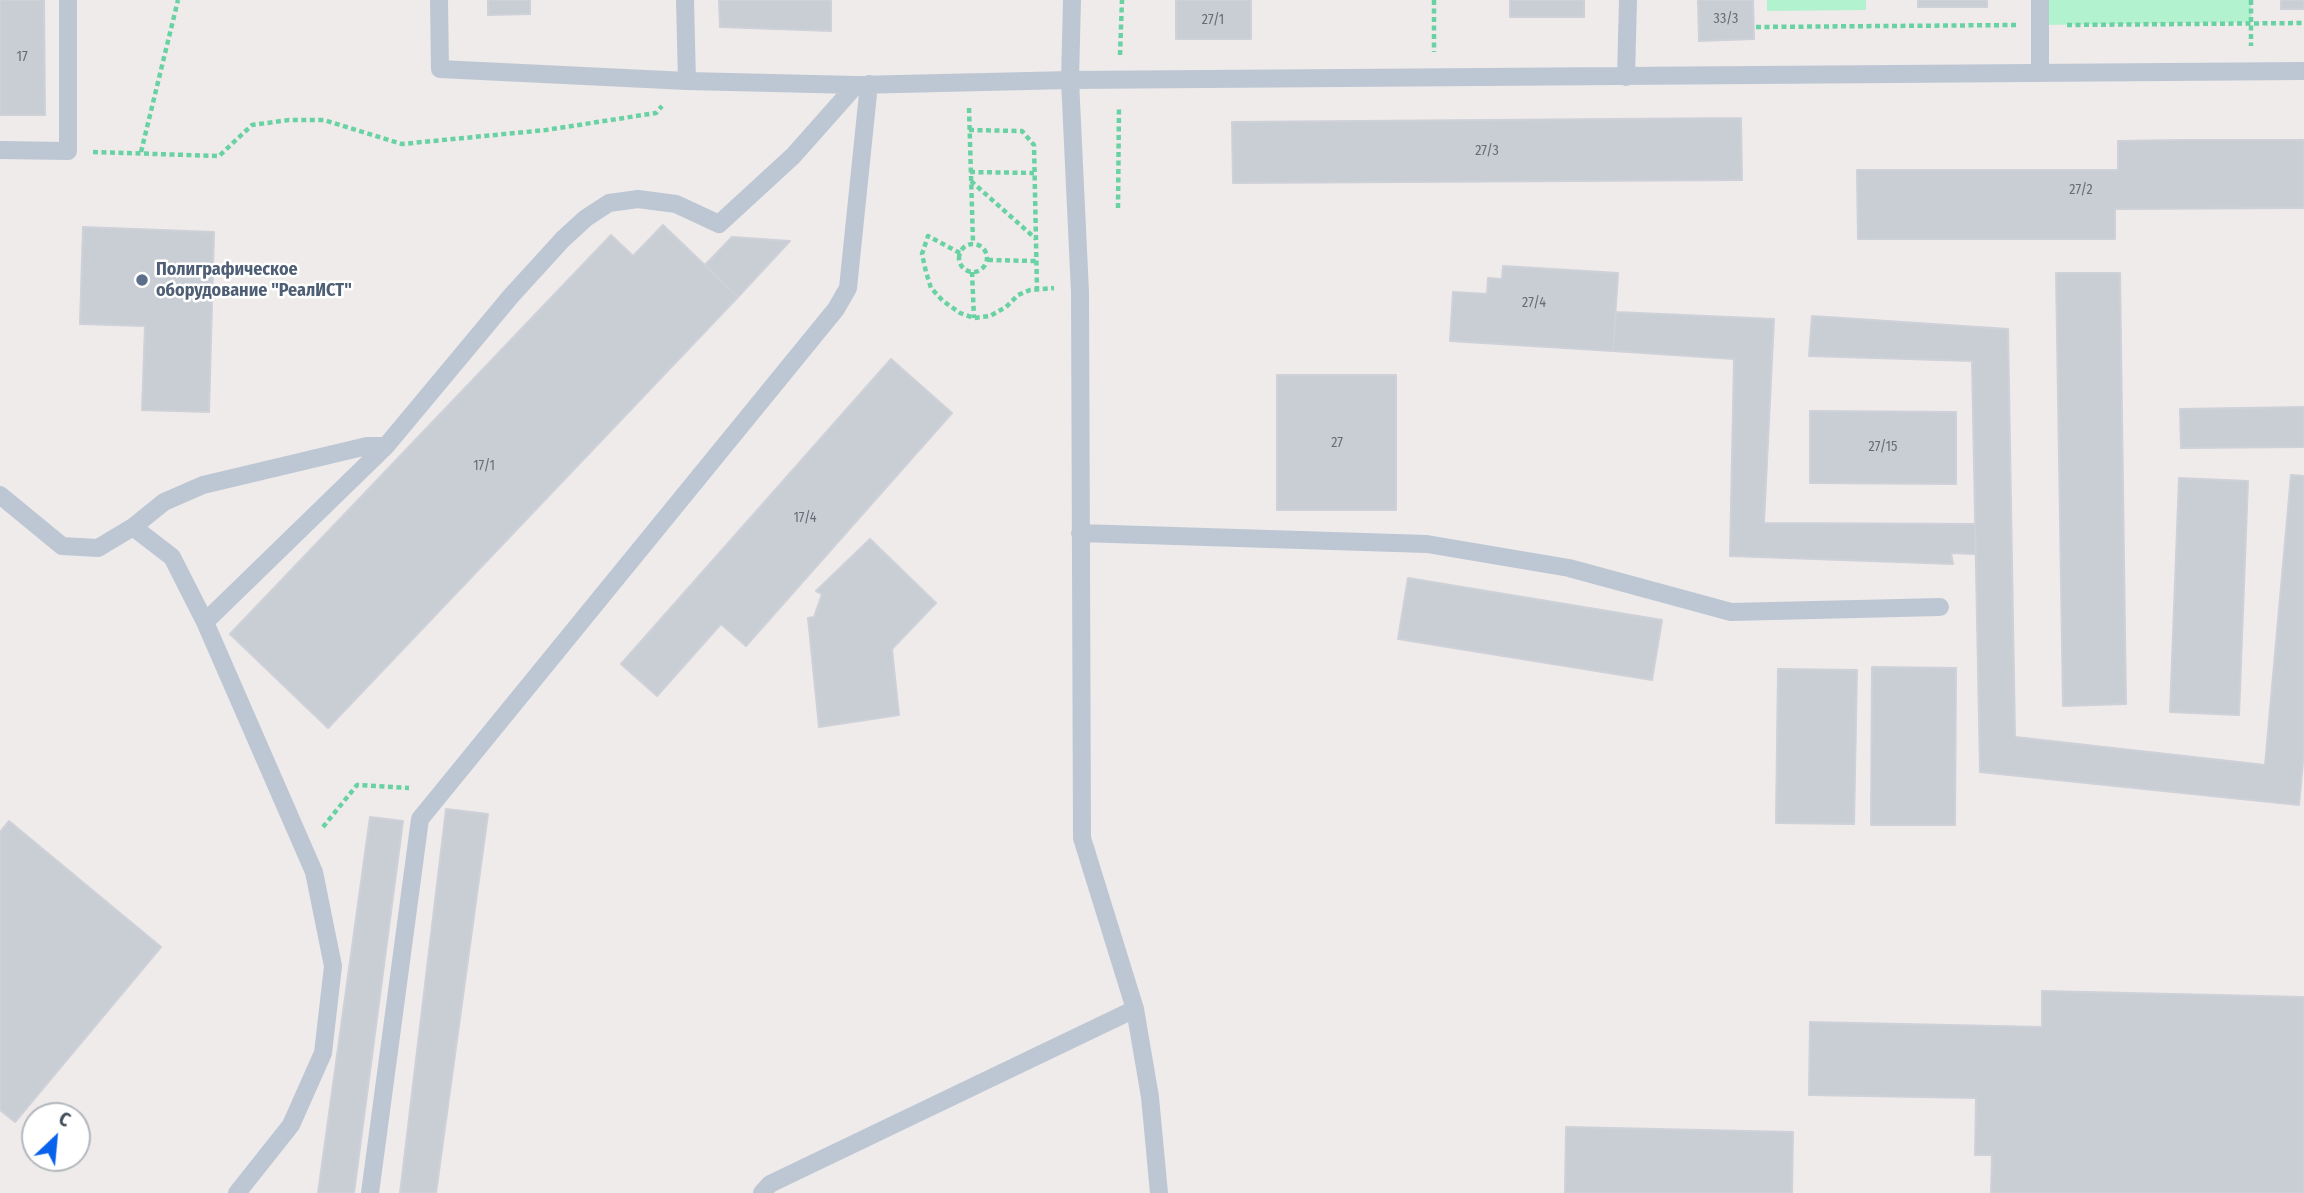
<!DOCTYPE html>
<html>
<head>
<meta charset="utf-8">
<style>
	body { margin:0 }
	#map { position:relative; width:2304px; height:1193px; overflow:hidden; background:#efebeb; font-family:"Fira Sans Condensed",sans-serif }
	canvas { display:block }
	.north { position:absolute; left:21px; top:1102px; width:70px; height:70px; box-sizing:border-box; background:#fff; border:2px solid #b3b8bd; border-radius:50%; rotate:26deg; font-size:19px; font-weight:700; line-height:28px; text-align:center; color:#424e5a }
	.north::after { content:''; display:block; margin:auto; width:24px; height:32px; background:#0962eb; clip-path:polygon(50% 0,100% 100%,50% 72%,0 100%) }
</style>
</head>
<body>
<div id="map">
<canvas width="2304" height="1193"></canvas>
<div class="north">С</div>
</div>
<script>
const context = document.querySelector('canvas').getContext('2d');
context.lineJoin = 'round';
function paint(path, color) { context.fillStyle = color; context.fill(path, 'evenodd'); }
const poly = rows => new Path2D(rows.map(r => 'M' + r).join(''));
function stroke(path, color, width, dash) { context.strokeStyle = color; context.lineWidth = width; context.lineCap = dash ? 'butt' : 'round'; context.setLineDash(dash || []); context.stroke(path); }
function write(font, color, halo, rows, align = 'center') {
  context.font = font + ' "Fira Sans Condensed",sans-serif'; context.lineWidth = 5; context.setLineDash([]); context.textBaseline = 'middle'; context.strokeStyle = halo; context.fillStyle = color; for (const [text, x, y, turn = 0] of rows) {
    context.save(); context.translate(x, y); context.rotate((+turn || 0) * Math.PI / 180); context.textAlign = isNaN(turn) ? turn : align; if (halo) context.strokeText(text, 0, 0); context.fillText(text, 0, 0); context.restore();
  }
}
paint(poly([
	[1767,0,1866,0,1866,10,1767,11],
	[2040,0,2251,0,2251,22,2040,25]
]), '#b3f2ce');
const building = poly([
	[0,0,44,0,45,115,0,115,0,0],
	[488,0,530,0,530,14,488,15,488,0],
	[719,0,831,0,831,31,720,27,719,0],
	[1176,0,1251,0,1251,39,1176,39,1176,0],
	[1510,0,1584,0,1584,17,1510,17,1510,0],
	[1698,0,1753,0,1754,39,1699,41,1698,0],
	[1918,0,1987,0,1987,7,1918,7,1918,0],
	[2281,0,2304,0,2304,9,2281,9,2281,0],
	[1741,118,1742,180,1233,183,1232,122,1741,118],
	[2182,140,2304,140,2304,208,2115,209,2115,239,1858,239,1857,170,2118,170,2118,141,2182,140],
	[663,225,738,297,328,728,230,634,611,235,633,256,663,225],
	[83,227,214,232,209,412,142,410,145,326,80,324,83,227],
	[732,237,790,241,738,297,705,265,732,237],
	[1503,266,1618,273,1613,351,1450,341,1453,292,1487,294,1488,278,1502,279,1503,266],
	[2056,273,2120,273,2126,704,2063,706,2056,273],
	[1616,312,1774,319,1764,523,1975,524,1975,554,1951,553,1953,564,1730,556,1734,359,1613,351,1616,312],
	[1812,316,2008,329,2015,737,2265,765,2291,475,2304,476,2304,751,2299,805,1980,772,1972,361,1809,356,1812,316],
	[891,359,952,413,746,646,721,624,657,696,621,664,891,359],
	[1277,375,1396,375,1396,510,1277,510,1277,375],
	[2304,407,2304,447,2181,448,2180,409,2304,407],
	[1810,411,1956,412,1956,484,1810,483,1810,411],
	[2179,478,2248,481,2239,715,2170,712,2179,478],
	[870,539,936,603,892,649,899,715,819,727,808,618,814,617,822,594,816,591,870,539],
	[1408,578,1662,620,1652,680,1398,639,1408,578],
	[1872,667,1956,668,1955,825,1871,825,1872,667],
	[1778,669,1857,670,1854,824,1776,823,1778,669],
	[446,809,488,814,436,1193,400,1193,446,809],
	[370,817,403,821,354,1193,318,1193,370,817],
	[9,821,161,947,15,1122,0,1110,0,832,9,821],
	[2042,991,2304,997,2304,1193,1991,1193,1992,1155,1975,1155,1976,1098,1809,1095,1810,1022,2042,1027,2042,991],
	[1566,1127,1793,1132,1792,1193,1565,1193,1566,1127]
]);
paint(building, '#c9cdd4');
stroke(building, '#ced1d8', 2);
stroke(poly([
	[1434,0,1434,52],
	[2251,0,2251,46],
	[2067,25,2304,23],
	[1756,27,2016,25],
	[1120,55,1122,0],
	[969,108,973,243],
	[969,130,1022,131,1034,145,1037,289],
	[93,152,219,156,252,125,289,120,324,120,402,144,546,130,656,113,662,106],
	[141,152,178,0],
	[970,172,1034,173],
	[971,181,1036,239],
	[1118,208,1119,106],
	'959 258a14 14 0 1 1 28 0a14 14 0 1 1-28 0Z',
	[960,253,928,236,922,254,926,272,931,288,943,301,960,313,974,318,990,316,1006,307,1018,295,1030,290,1054,288],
	[988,260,1036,261],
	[972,272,974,318],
	[323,827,357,785,409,788]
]), '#69d2a3', 4.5, [5, 3.5]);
stroke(poly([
	[439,0,440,69,687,81,856,85,1070,80,2304,71],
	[685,0,687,81],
	[1072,0,1070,80,1080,292,1082,838,1135,1009,1150,1097,1159,1193],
	[2040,0,2040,73],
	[1626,77,1628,0],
	[0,150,68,151,68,0],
	[0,495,62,546,98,548,133,527,164,502,203,485,367,446,386,446],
	[133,527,172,557,205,622],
	[1080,533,1427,544,1569,568,1731,612,1940,607],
	[237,1193,291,1125,323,1053,333,966,314,872,205,622,386,446,511,296,563,239,586,218,609,203,638,199,676,204,719,224,793,156,856,85],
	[370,1193,420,819,836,309,848,288,869,84],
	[762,1193,770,1184,1135,1009]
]), '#bdc7d3', 18);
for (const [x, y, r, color] of [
	[142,280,7,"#5c6f8a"]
]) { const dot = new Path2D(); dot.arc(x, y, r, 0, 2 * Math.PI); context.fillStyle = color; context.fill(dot); stroke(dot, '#fff', 2.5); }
write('14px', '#646e78', null, [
	["33/3",1726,19],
	["27/1",1213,20],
	["17",22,57],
	["27/3",1487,151],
	["27/2",2081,190],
	["27/4",1534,303],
	["27",1337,443],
	["27/15",1883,447],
	["17/1",484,466],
	["17/4",805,518]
]);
write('bold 18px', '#4e5e75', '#fff', [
	["Полиграфическое",156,270],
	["оборудование \"РеалИСТ\"",156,291]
], 'left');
</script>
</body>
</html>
